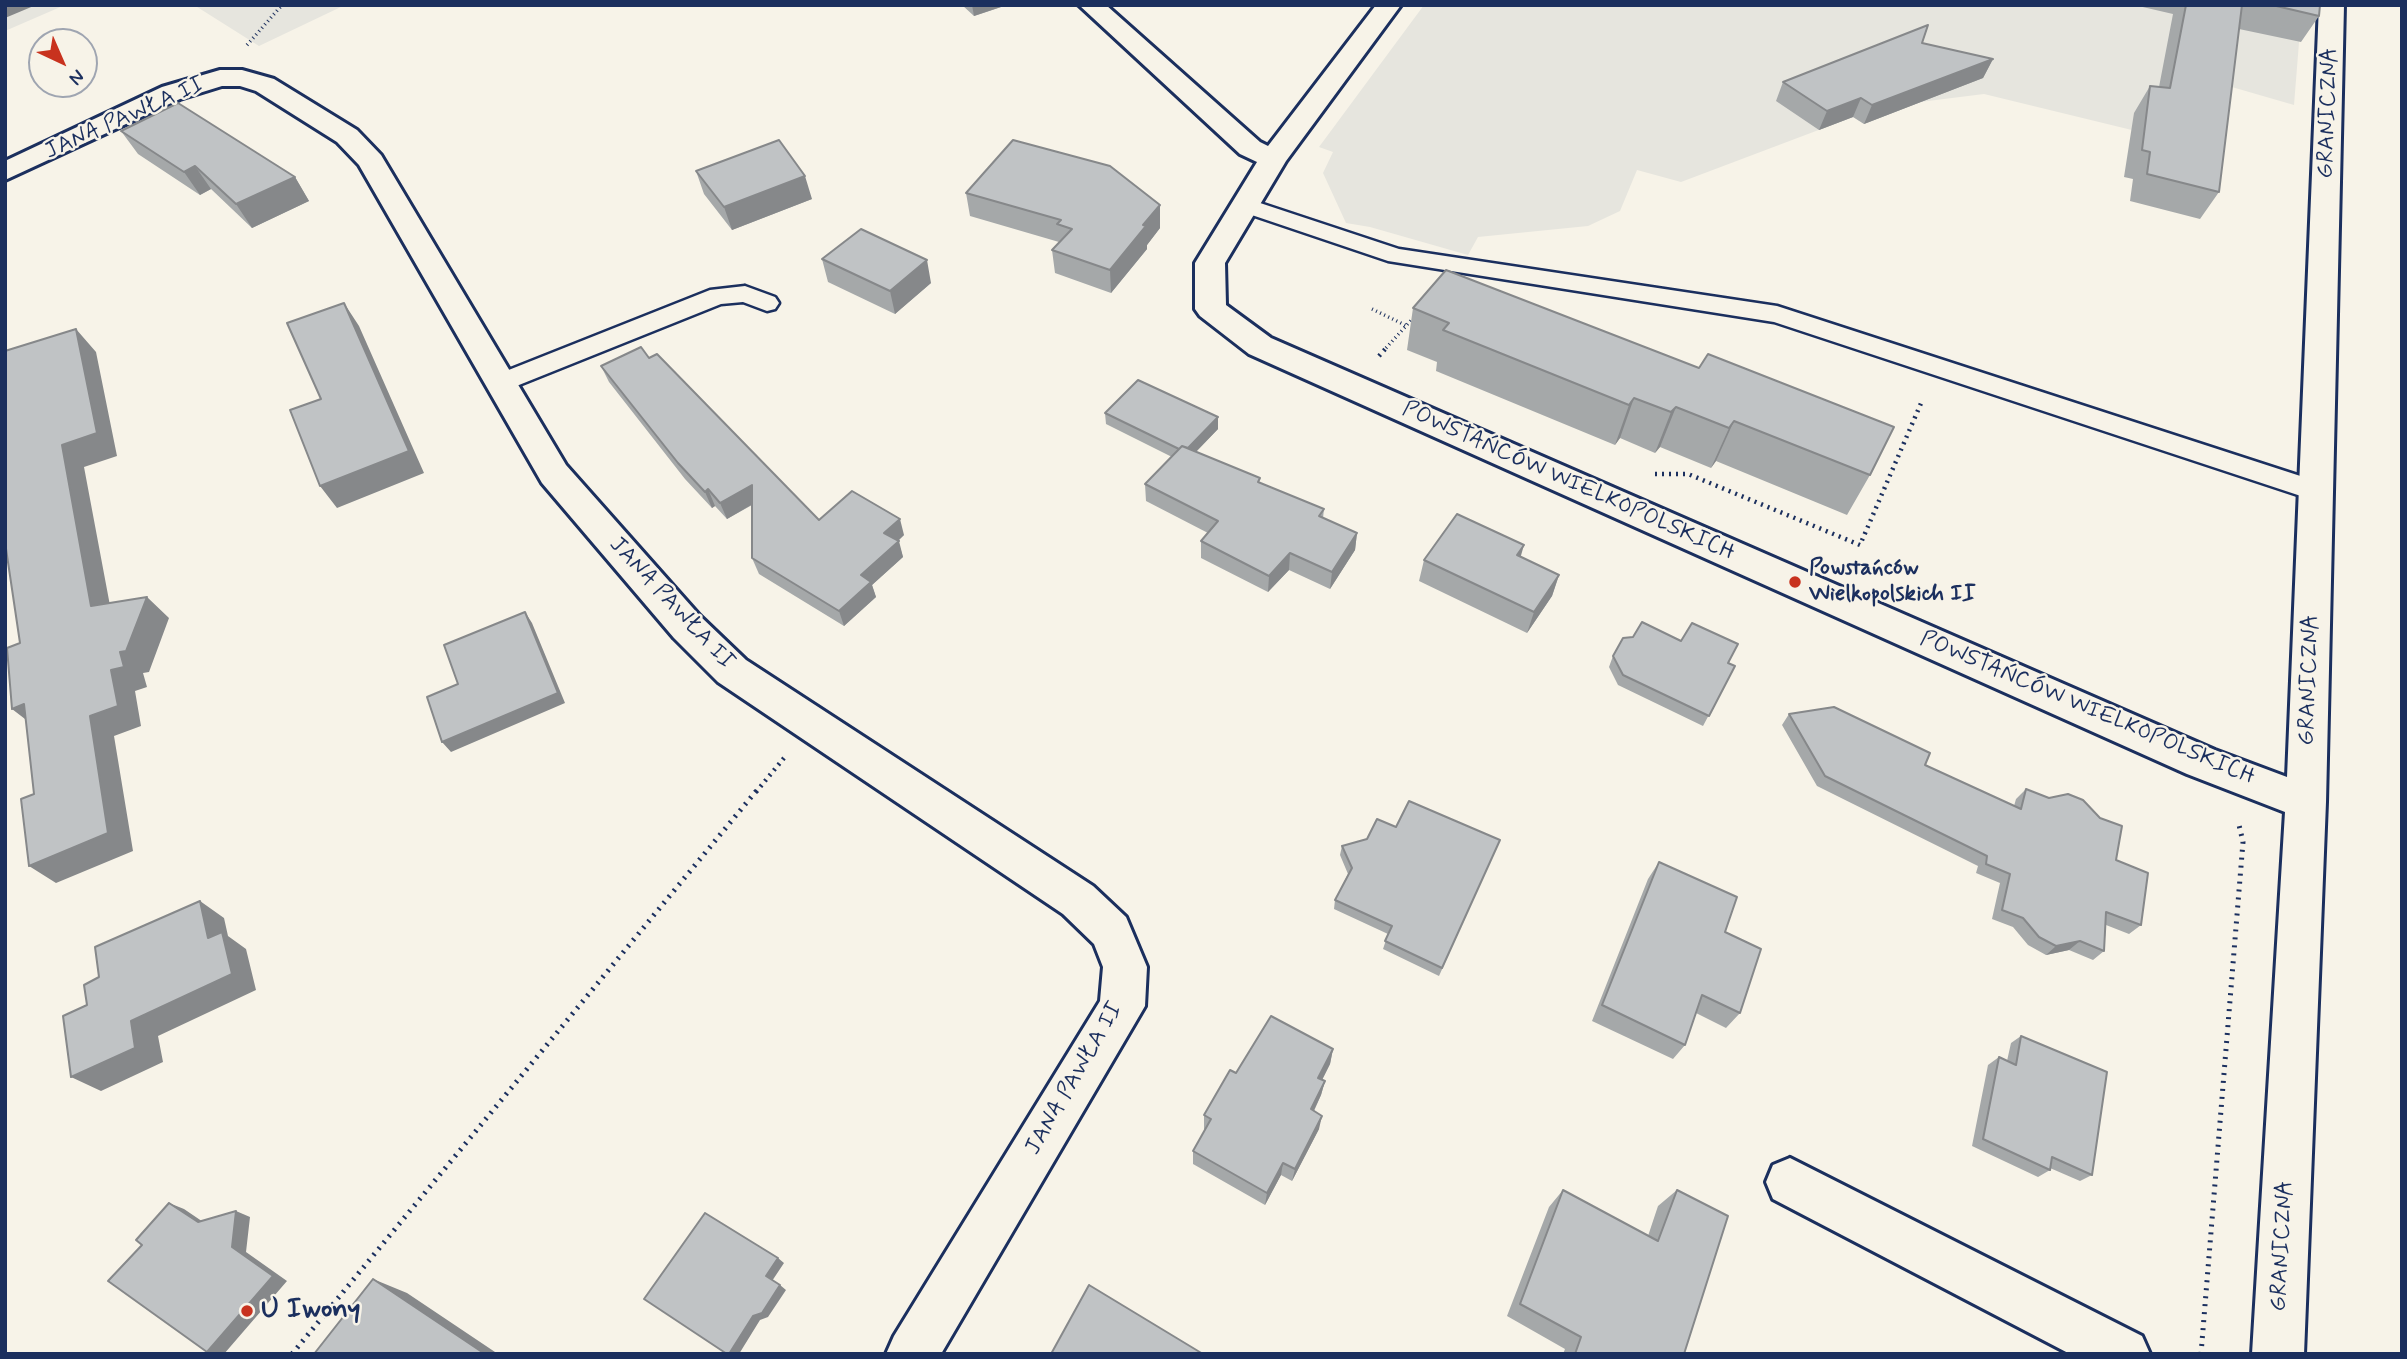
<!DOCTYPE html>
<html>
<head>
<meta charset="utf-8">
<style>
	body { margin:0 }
	#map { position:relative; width:2407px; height:1359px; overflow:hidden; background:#f7f3e8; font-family:Mynerve,sans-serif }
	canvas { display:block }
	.frame { position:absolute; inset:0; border:7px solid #1b2f5e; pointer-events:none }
	.north { position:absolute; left:28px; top:28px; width:70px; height:70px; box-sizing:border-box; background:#f7f3e8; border:2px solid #9fa5b1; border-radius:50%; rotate:136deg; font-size:19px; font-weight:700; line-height:28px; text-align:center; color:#1b2f5e }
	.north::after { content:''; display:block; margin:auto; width:24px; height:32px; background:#c8321e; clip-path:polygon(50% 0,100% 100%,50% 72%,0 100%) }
</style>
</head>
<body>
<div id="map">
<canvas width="2407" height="1359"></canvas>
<div class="frame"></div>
<div class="north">N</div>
</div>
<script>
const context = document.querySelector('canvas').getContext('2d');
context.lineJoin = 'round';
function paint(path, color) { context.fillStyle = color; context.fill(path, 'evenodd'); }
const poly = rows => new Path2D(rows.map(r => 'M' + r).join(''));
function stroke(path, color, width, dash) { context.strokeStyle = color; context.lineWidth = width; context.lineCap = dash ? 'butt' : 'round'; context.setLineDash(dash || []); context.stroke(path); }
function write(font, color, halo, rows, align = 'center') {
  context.font = font + ' Mynerve,sans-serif'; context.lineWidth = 5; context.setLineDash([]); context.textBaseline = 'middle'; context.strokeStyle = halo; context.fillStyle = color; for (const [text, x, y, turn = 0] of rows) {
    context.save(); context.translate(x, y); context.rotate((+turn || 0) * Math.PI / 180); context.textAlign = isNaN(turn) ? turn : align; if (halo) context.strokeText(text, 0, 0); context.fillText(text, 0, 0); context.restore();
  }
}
paint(poly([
	[5,5,65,5,5,31],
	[194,5,345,5,259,46],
	[1424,5,2302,5,2294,105,2218,83,2159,88,2140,132,1984,94,1920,102,1864,124,1853,117,1681,182,1637,170,1620,211,1588,226,1478,237,1468,255,1370,227,1346,223,1323,173,1333,152,1319,147]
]), '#e6e5de');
const service = poly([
	[1245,198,1399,249,1777,306,2325,484,2329,491,2325,498,2316,501,1774,322,1388,261,1237,210,1234,205,1237,200,1245,198],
	[745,286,775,297,779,303,775,309,767,311,743,302,721,304,509,389,500,392,491,389,487,383,491,377,710,290,745,286]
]);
const minor = poly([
	[1079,5,1106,5,1260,142,1268,146,1376,5,1401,5,1286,161,1225,263,1226,305,1271,338,2215,750,2287,777,2319,5,2344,5,2326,802,2304,1354,2252,1354,2285,812,2187,774,1249,354,1200,316,1195,309,1195,263,1257,162,1240,154,1079,5],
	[220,70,242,70,274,79,357,130,381,155,566,465,700,616,746,660,1093,886,1126,917,1147,967,1145,1006,941,1354,886,1354,894,1336,1100,1001,1103,967,1094,944,1063,914,718,682,674,638,542,483,359,165,337,142,256,91,240,86,222,86,180,99,5,180,5,161,162,87,220,70],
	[1790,1158,2142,1336,2150,1354,2070,1354,1773,1199,1766,1182,1773,1165,1790,1158]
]);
stroke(service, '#1b2f5e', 5);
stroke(minor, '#1b2f5e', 6);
stroke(poly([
	[247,45,282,5],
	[1372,309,1407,326],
	[1386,348,1415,316]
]), '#1b2f5e', 3.5, [1, 3.5]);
stroke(poly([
	[1379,356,1388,346],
	[1655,474,1688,474,1860,545,1922,401],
	[756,792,784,758]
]), '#1b2f5e', 4.5, [2, 5]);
stroke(poly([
	[292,1354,757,790],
	[2201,1354,2243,842,2239,825]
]), '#1b2f5e', 5, [2, 6]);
paint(service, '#f7f3e8');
paint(minor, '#f7f3e8');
paint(poly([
	[962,5,1007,5,974,16],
	[2134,5,2320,5,2319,16,2301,42,2239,29,2219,192,2200,219,2130,201,2133,179,2124,177,2134,113,2150,86,2159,87,2173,14],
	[1922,43,1993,59,1983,78,1864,124,1853,117,1819,130,1776,101,1783,82],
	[121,131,295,177,309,201,252,228,211,189,200,195,138,154],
	[696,171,812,199,732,230,704,194],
	[966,193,1160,205,1160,228,1147,245,1147,249,1111,293,1055,273,1052,250,1059,242,970,216],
	[822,259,931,283,895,314,828,282],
	[1446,270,1870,475,1847,515,1716,461,1711,468,1660,447,1655,453,1620,438,1615,445,1436,371,1437,362,1407,350,1413,308],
	[649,358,819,520,904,535,898,541,903,557,872,585,876,597,844,626,759,574,752,558,752,505,727,519,715,506,712,508,685,479,609,382,601,366],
	[1105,413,1218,417,1218,429,1196,452,1260,483,1324,509,1323,518,1357,533,1355,550,1330,589,1289,570,1268,592,1201,558,1201,541,1208,533,1146,501,1145,484,1172,457,1106,424],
	[1424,560,1559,575,1552,596,1527,633,1419,581],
	[1613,656,1728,663,1735,666,1703,726,1618,685,1609,667],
	[1789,714,1925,765,2014,806,2016,799,2026,789,2116,860,2141,925,2129,934,2106,925,2104,951,2093,960,2069,950,2046,955,2028,945,2013,927,1992,919,2000,883,1976,873,1978,866,1817,786,1782,725],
	[1396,827,1496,849,1439,976,1383,949,1388,934,1334,909,1335,900,1348,874,1340,855,1342,846,1367,839],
	[1659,862,1725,932,1740,1013,1726,1028,1696,1013,1685,1045,1673,1059,1592,1021,1648,879],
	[2021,1036,2092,1175,2080,1181,2050,1168,2050,1170,2038,1177,1972,1146,1988,1065,1999,1057,2007,1061,2011,1043],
	[1333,1049,1330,1064,1322,1080,1325,1081,1321,1095,1314,1111,1319,1129,1292,1181,1281,1175,1265,1205,1193,1164,1193,1151,1206,1129,1204,1129,1204,1115,1236,1073],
	[1563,1190,1648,1236,1658,1206,1677,1190,1684,1354,1563,1354,1565,1349,1507,1316,1549,1207]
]), '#a5a8a9');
paint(poly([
	[5,5,36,5,5,18],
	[972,5,1007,5,974,16],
	[1993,59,1983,78,1864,124,1872,105],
	[1861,98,1853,117,1819,130,1827,111],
	[195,166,211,189,200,195,184,172],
	[805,176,812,199,732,230,724,207],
	[295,177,309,201,252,228,236,204],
	[1160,205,1160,228,1147,245,1147,249,1111,293,1110,270,1143,225],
	[927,260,931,283,895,314,890,291],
	[344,303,359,326,424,473,337,508,320,486],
	[76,329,96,352,117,456,84,467,114,627,91,606,62,445],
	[1634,398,1620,438,1615,445,1629,405],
	[1676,407,1660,447,1655,453,1671,412],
	[1218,417,1218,429,1185,463,1185,452],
	[1734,421,1716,461,1711,468,1729,428],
	[752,485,758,501,727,519,720,503],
	[708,489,715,506,712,508,705,492],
	[900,519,904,535,889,549,884,533],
	[1357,533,1355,550,1330,589,1332,572],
	[899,541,903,557,872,585,876,597,844,626,839,611,861,575],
	[1524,545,1518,566,1517,555],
	[1290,553,1289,570,1268,592,1269,576],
	[1559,575,1552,596,1527,633,1534,612],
	[147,597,169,618,149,672,143,673,147,687,135,691,141,726,114,736,133,851,56,883,29,866,90,716],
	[525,612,532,623,565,703,451,752,442,742],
	[24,704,38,729,12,709],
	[200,901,224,918,228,936,246,949,256,990,158,1036,163,1062,101,1091,71,1077,131,1021,208,938],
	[2080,941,2069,950,2046,955,2056,946],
	[1333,1049,1330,1064,1316,1092,1318,1078],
	[1325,1081,1321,1095,1308,1123,1311,1109],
	[1322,1116,1319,1129,1292,1181,1295,1169],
	[1283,1163,1281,1175,1265,1205,1267,1193],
	[169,1203,184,1209,212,1228,198,1222],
	[236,1211,250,1217,246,1252,287,1281,224,1354,212,1354,207,1352,232,1247],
	[778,1258,784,1263,772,1281,766,1276],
	[373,1279,407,1293,498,1354,485,1354],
	[780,1285,786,1290,768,1317,760,1320,739,1354,729,1354,753,1316]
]), '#86888a');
const building = poly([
	[2186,5,2242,5,2219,192,2147,174,2150,152,2142,150,2150,86,2170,88,2186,5],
	[2272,5,2320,5,2319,16,2272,5],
	[1928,25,1922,43,1993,59,1872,105,1861,98,1827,111,1783,82,1928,25],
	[178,103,295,177,236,204,195,166,184,172,121,131,178,103],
	[779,140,805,176,724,207,696,171,779,140],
	[1013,140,1110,166,1160,205,1143,225,1146,226,1110,270,1052,250,1072,229,1057,224,1061,220,966,193,1013,140],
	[861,229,927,260,890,291,822,259,861,229],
	[1446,270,1699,368,1708,354,1894,427,1870,475,1734,421,1729,428,1676,407,1671,412,1634,398,1629,405,1443,330,1449,323,1413,308,1446,270],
	[344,303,409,451,320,486,290,410,321,399,287,323,344,303],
	[76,329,97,433,62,445,91,606,147,597,126,651,120,652,124,667,111,670,118,706,90,716,108,833,29,866,21,799,34,794,24,704,12,709,7,648,20,643,5,542,5,351,76,329],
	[641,347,649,358,657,354,819,520,852,491,900,519,884,533,899,541,861,575,871,582,839,611,752,558,752,485,720,503,708,489,705,492,678,463,601,366,641,347],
	[1138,380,1218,417,1188,448,1182,446,1179,449,1105,413,1138,380],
	[1182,446,1260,478,1258,482,1324,509,1319,516,1357,533,1332,572,1290,553,1269,576,1201,541,1218,521,1145,484,1182,446],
	[1457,514,1524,545,1517,555,1559,575,1534,612,1424,560,1457,514],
	[525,612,558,693,442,742,427,697,458,684,444,645,525,612],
	[1642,622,1681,641,1692,623,1738,644,1728,663,1735,666,1709,716,1623,675,1613,656,1623,638,1633,637,1642,622],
	[1834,707,1930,753,1925,765,2021,809,2026,789,2049,798,2068,794,2083,800,2100,818,2122,826,2116,860,2148,873,2141,925,2106,912,2104,951,2080,941,2056,946,2039,937,2023,918,2002,910,2010,874,1986,864,1987,856,1825,776,1789,714,1834,707],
	[1409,801,1500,840,1442,968,1385,941,1392,926,1335,900,1352,868,1342,846,1367,839,1377,819,1396,827,1409,801],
	[1659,862,1737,897,1725,932,1761,949,1740,1013,1702,995,1685,1045,1602,1005,1659,862],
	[200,901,208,938,222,932,232,974,131,1021,135,1048,71,1077,63,1016,87,1005,84,985,99,977,95,947,200,901],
	[1271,1016,1333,1049,1318,1078,1325,1081,1311,1109,1322,1116,1295,1169,1283,1163,1267,1193,1193,1151,1211,1119,1204,1115,1230,1070,1236,1073,1271,1016],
	[2021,1036,2107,1072,2092,1175,2052,1157,2050,1170,1983,1139,1999,1057,2016,1065,2021,1036],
	[1563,1190,1658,1241,1677,1190,1728,1216,1684,1354,1575,1354,1581,1337,1520,1304,1563,1190],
	[169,1203,198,1222,236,1211,232,1247,273,1276,207,1352,108,1281,142,1245,136,1240,169,1203],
	[705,1213,778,1258,766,1276,780,1285,762,1313,753,1316,729,1354,727,1354,644,1299,705,1213],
	[373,1279,485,1354,314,1354,373,1279],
	[1089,1285,1203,1354,1051,1354,1089,1285]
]);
paint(building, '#c0c3c5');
stroke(building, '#86888a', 2);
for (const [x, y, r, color] of [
	[1795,582,7,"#c8321e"],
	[247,1311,7,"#c8321e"]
]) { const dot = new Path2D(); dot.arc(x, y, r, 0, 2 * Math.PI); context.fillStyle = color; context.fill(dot); stroke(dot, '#f7f3e8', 2.5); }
write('23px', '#1b2f5e', '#f7f3e8', [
	["GRANICZNA",2329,113,-88],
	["JANA PAWŁA II",125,119,-24],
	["POWSTAŃCÓW WIELKOPOLSKICH",1568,482,24],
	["JANA PAWŁA II",671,604,47],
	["GRANICZNA",2310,680,-88],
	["POWSTAŃCÓW WIELKOPOLSKICH",2087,709,23],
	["JANA PAWŁA II",1075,1079,-60],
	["GRANICZNA",2283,1246,-87]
]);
write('bold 23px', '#1b2f5e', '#f7f3e8', [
	["Powstańców",1809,569],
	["Wielkopolskich II",1809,595]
], 'left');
write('bold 28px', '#1b2f5e', '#f7f3e8', [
	["U Iwony",261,1311]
], 'left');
</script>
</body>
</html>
